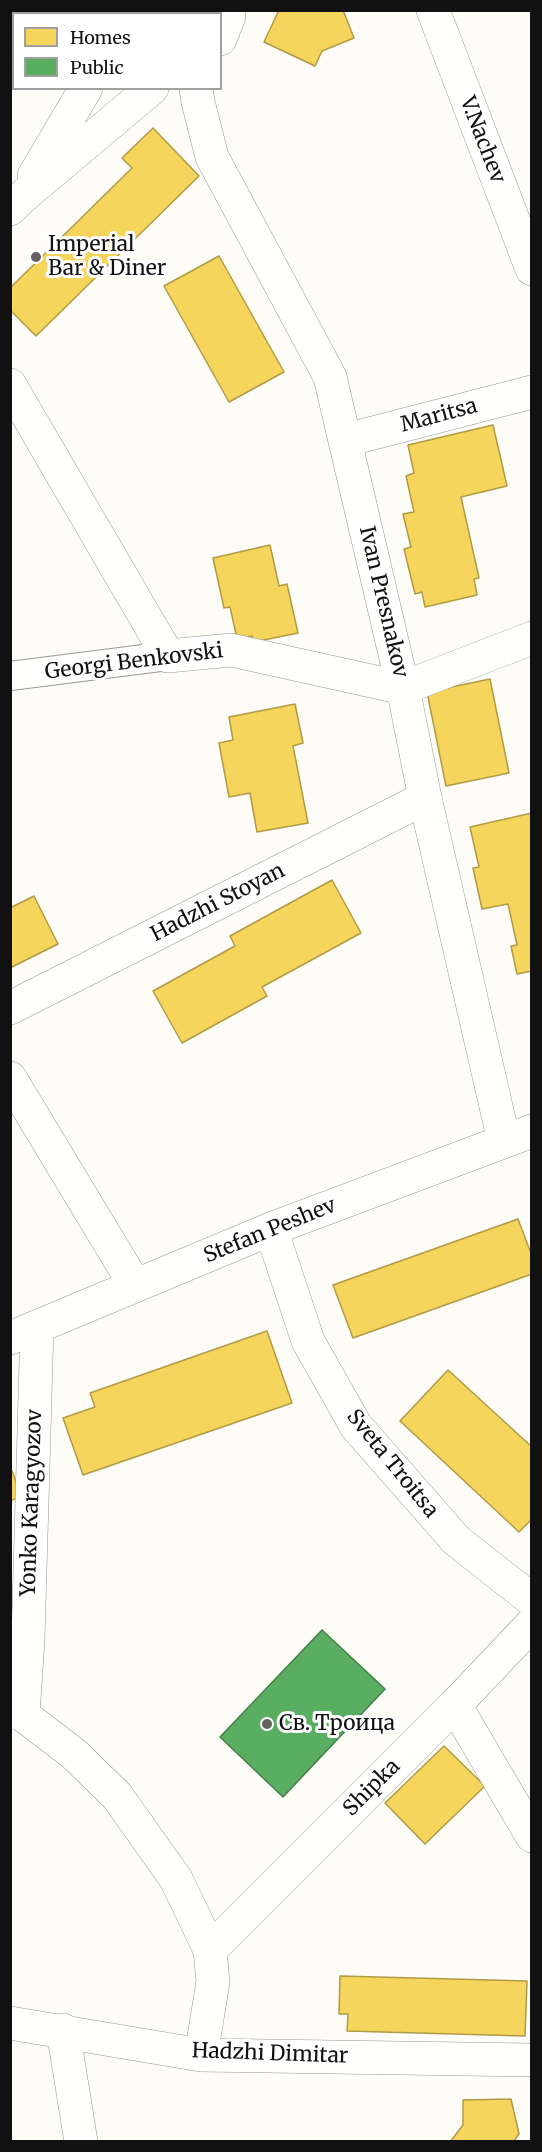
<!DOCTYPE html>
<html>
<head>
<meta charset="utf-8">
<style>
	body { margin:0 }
	#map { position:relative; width:542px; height:2152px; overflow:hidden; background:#fdfcf7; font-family:Merriweather,serif }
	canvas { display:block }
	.frame { position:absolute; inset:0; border:12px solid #111; pointer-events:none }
	.legend { position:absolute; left:12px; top:12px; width:210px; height:78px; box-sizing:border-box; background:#fff; border:2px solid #a0a0a0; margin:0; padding:8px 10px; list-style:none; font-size:18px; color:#111 }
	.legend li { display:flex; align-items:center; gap:12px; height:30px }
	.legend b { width:30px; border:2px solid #a0a0a0 }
</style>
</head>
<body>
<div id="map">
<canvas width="542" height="2152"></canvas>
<div class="frame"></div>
<ul class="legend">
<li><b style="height:16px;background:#f6d55c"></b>Homes</li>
<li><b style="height:16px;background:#5aae61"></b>Public</li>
</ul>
</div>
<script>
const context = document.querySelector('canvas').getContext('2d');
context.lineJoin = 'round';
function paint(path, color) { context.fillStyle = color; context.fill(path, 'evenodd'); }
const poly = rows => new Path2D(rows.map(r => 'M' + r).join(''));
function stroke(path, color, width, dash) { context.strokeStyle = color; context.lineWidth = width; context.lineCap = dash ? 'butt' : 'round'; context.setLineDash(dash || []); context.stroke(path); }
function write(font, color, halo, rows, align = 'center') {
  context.font = font + ' Merriweather,serif'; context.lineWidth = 6; context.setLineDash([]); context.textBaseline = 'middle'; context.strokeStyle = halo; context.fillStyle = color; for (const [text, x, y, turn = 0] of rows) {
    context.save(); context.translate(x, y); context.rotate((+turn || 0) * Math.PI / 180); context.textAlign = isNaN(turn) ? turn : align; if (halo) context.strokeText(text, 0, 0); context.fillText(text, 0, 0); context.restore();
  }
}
const homes = poly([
	[279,10,343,10,354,38,322,51,315,66,264,42,279,10],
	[153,128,199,176,36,336,10,310,10,288,132,168,122,158,153,128],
	[219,256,284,372,229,402,164,286,219,256],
	[493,425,507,486,461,497,479,578,474,579,477,595,425,607,422,592,415,594,404,549,411,547,403,514,414,512,406,476,414,473,408,445,493,425],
	[270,545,279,586,287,584,298,633,254,642,252,636,237,639,230,607,224,608,213,558,270,545],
	[490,679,509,773,446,786,427,692,490,679],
	[295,704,303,743,293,746,308,823,257,832,250,793,229,797,219,743,233,740,229,717,295,704],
	[532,813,532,971,517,974,511,946,517,945,508,904,482,909,473,868,479,867,470,827,532,813],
	[332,880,361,933,262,987,267,996,182,1043,153,991,235,946,230,936,332,880],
	[34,896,58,944,10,968,10,908,34,896],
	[518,1219,532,1256,532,1274,353,1338,333,1285,518,1219],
	[267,1331,292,1403,83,1475,63,1418,95,1407,90,1393,267,1331],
	[448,1370,532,1447,532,1519,519,1532,400,1421,448,1370],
	[10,1466,22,1496,10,1501,10,1466],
	[444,1746,485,1786,425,1844,385,1803,444,1746],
	[340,1976,527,1981,525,2036,347,2031,348,2014,339,2014,340,1976],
	[511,2099,519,2134,513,2142,450,2142,463,2125,463,2100,511,2099]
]);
paint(homes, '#f6d55c');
stroke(homes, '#b19a46', 1.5);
const public = poly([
	[322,1630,385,1689,283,1797,220,1737,322,1630]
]);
paint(public, '#5aae61');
stroke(public, '#447f49', 1.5);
const pedestrian = poly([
	[10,676,168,656]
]);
const minor = poly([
	[433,10,532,269],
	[10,385,168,656,231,650,403,688,532,638],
	[346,440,532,392],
	[10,1008,425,798],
	[10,1078,135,1285],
	[271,1229,308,1341,356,1426,456,1540,532,1600],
	[455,1705,532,1836],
	[10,1710,23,1715,74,1754,117,1796,176,1879,210,1950,213,1982,201,2055],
	[23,1715,28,1640,37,1327],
	[210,1950,455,1705,532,1624],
	[10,2023,201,2055,532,2060],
	[63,2030,81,2142]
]);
const tertiary = poly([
	[130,14,131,10],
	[220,39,229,16,229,10],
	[196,88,198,102,212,157,330,377,403,688,425,798,504,1141],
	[34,176,86,88],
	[10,209,21,198,152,88],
	[10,1338,271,1229,532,1131]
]);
stroke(pedestrian, '#979795', 30);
stroke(minor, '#979795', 34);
stroke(tertiary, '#979795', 34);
stroke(pedestrian, '#fffffe', 28);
stroke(minor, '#fffffe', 33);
stroke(tertiary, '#fffffe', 33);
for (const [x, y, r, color] of [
	[36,257,6,"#646362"],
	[267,1724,6,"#646362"]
]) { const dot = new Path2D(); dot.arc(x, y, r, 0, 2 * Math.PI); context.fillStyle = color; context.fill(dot); stroke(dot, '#fff', 2); }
write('21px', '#111', '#fff', [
	["V.Nachev",482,140,69],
	["Maritsa",439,416,-15],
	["Ivan Presnakov",383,602,77],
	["Georgi Benkovski",134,662,-7],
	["Hadzhi Stoyan",218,903,-27],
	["Stefan Peshev",270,1231,-22],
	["Sveta Troitsa",392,1464,51],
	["Yonko Karagyozov",32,1503,-88],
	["Shipka",372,1788,-45],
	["Hadzhi Dimitar",270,2054,2]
]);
write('21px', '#111', '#fff', [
	["Imperial",48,245],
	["Bar & Diner",48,269],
	["Св. Троица",279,1724]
], 'left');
</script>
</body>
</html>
